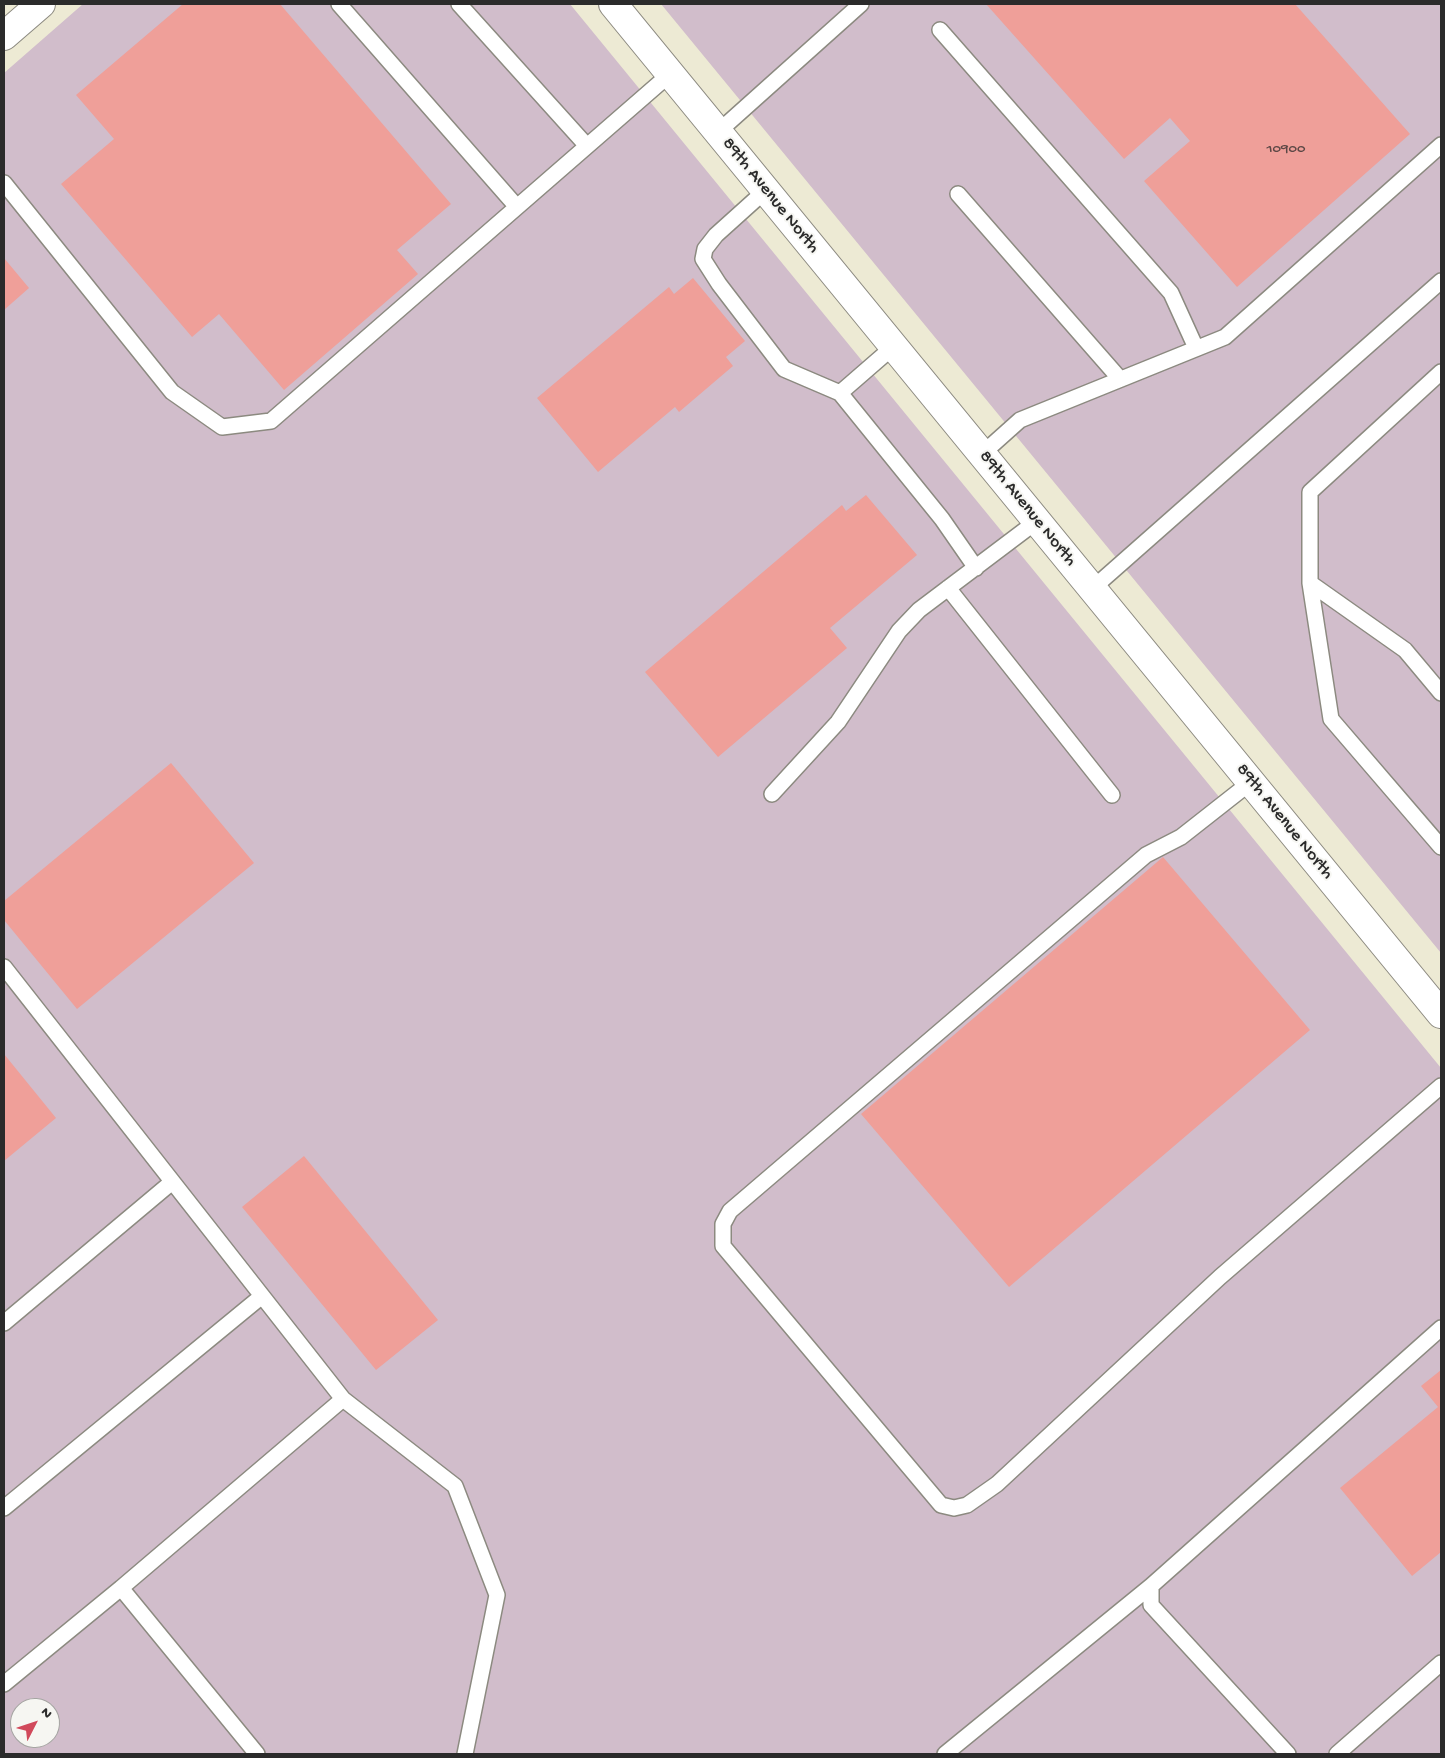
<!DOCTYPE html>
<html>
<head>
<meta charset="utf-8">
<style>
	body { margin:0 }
	#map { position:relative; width:1445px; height:1758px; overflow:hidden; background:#edead4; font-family:"Gochi Hand",sans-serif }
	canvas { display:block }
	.frame { position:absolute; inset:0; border:5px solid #2b2b2b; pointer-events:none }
	.north { position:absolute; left:10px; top:1698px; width:50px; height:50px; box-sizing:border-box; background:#f6f6f2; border:1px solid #a5a5a2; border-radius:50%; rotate:49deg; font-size:14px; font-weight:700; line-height:20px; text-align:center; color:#2b2b2b }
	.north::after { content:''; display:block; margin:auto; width:18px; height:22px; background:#d1495b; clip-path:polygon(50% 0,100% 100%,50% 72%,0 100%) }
</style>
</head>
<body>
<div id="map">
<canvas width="1445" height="1758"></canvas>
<div class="frame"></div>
<div class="north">N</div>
</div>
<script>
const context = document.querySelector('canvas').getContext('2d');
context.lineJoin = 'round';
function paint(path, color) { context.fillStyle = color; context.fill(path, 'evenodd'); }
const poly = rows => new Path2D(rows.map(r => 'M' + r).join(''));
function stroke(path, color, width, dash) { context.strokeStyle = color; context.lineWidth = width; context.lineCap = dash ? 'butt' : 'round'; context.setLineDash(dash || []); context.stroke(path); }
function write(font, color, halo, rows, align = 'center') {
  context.font = font + ' "Gochi Hand",sans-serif'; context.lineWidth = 4; context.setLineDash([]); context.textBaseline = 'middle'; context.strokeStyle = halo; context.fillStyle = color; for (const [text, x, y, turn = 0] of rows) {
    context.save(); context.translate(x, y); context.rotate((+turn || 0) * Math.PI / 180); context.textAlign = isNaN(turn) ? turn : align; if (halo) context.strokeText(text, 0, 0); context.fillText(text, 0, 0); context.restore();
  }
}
paint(poly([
	[83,4,570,4,1441,1068,1441,1754,4,1754,4,73],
	[20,1708,50,1708,50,1738,20,1738],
	[661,4,1441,4,1441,953]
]), '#d1bdcb');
paint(poly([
	[183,4,280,4,451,204,397,250,418,274,284,390,219,314,192,337,61,184,114,139,76,95],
	[986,4,1295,4,1410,134,1237,287,1144,181,1190,141,1170,118,1124,159],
	[4,258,29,288,4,310],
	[693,278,745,341,726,357,733,366,679,412,675,407,598,472,537,398,669,287,674,294],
	[866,495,917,555,830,628,847,648,718,757,645,672,842,505,846,511],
	[171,763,254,863,77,1009,4,920,4,901],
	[1163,857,1310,1030,1009,1287,861,1114],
	[4,1054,56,1118,4,1161],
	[304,1156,438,1320,376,1370,242,1207],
	[1441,1370,1441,1552,1412,1576,1340,1488,1438,1407,1421,1386]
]), '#ef9f99');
const lane = poly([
	[339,4,517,207],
	[459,4,587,146],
	[940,30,1171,293,1196,348],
	[718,132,861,4],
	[4,183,172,392,222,427,271,421,670,74],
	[766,190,716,235,705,249,703,259,719,284,784,369,840,393],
	[958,194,1120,379],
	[893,347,840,393,942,519,976,568],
	[1441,372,1310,492,1310,583,1331,719,1441,847],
	[982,454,1020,420,1225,337,1441,145],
	[1310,583,1405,650,1441,693],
	[948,588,1112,795],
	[1092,589,1441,281],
	[1251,782,1181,837,1146,855,730,1211,723,1224,723,1246,941,1505,954,1508,967,1505,997,1484,1220,1277,1441,1086],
	[772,794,838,722,899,631,919,610,1037,521],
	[4,967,343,1399,121,1588,257,1754],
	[4,1323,172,1182],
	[343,1399,455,1486,497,1595,465,1754],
	[4,1508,262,1296],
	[4,1684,121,1588],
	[945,1754,1151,1586],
	[1288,1754,1151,1605,1151,1586,1441,1328],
	[1337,1754,1441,1663]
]);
const secondary = poly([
	[613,4,1441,1014],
	[4,36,41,4]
]);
stroke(lane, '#8c8a80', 18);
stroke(secondary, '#8c8a80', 30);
stroke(lane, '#fff', 15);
stroke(secondary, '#fff', 28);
write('15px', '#5c4846', null, [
	["10900",1286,150]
]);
write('18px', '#2b2b2b', '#f6f6f2', [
	["89th Avenue North",770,196,51],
	["89th Avenue North",1027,509,51],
	["89th Avenue North",1284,822,51]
]);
</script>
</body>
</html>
